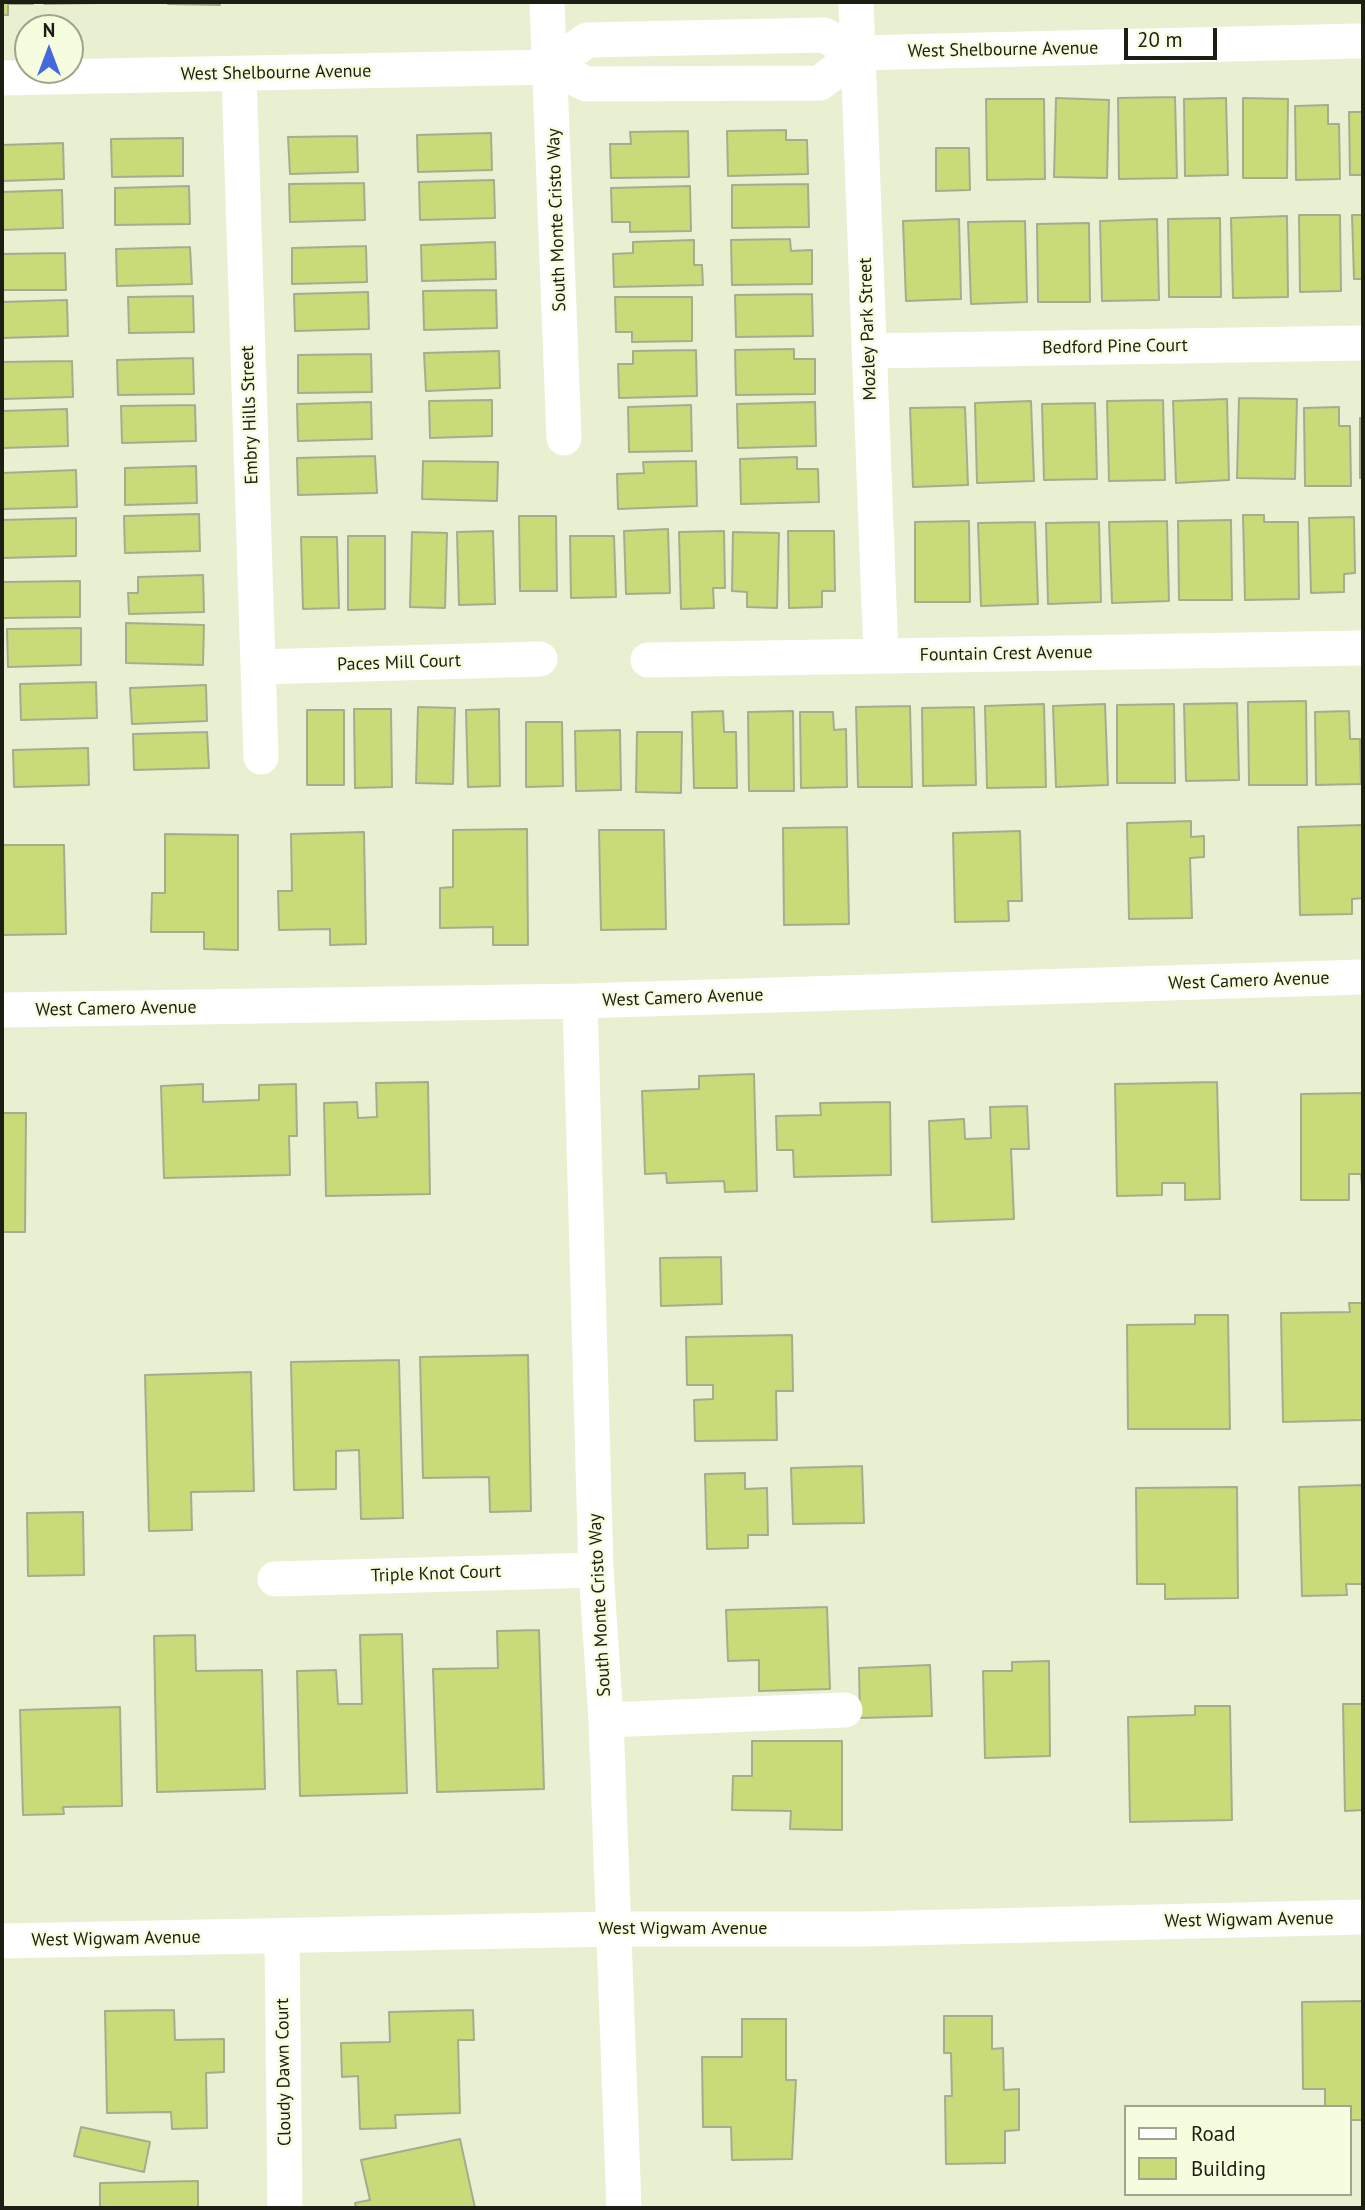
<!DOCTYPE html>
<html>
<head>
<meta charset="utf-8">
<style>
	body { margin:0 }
	#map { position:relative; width:1365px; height:2210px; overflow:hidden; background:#e9f0d1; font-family:"PT Sans",sans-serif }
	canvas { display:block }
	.frame { position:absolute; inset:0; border:4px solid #1c1e13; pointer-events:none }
	.legend { position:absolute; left:1124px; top:2105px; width:228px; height:91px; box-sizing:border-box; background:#f6fdde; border:2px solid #9fa48d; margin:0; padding:9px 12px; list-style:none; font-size:21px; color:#1c1e13 }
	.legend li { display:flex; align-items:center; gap:14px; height:35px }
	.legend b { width:35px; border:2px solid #9fa48d }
	.north { position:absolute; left:14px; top:14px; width:70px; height:70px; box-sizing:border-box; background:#f6fdde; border:2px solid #9fa48d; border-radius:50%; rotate:0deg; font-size:19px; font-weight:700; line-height:28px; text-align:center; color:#1c1e13 }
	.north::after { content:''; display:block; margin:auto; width:24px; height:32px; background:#4469dc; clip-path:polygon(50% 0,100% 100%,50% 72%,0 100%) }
	.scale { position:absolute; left:1124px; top:28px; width:93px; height:32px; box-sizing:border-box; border:4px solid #1c1e13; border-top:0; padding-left:9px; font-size:21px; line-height:24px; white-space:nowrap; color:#1c1e13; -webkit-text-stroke:5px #f6fdde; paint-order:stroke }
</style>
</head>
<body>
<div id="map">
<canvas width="1365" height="2210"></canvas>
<div class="frame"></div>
<ul class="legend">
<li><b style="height:9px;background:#fff"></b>Road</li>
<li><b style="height:19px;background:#c9da78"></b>Building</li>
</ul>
<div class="north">N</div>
<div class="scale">20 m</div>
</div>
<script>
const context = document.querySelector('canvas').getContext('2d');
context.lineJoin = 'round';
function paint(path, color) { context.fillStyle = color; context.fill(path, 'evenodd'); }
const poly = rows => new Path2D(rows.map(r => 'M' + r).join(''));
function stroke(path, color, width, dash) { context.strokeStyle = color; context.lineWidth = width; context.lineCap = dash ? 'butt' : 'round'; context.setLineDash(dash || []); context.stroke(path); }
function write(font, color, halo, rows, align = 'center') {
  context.font = font + ' "PT Sans",sans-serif'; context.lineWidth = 5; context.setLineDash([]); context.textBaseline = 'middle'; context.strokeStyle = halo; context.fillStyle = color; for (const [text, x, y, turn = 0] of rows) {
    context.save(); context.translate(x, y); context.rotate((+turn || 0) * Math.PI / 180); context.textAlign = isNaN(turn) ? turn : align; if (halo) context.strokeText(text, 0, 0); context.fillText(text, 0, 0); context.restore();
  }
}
const building = poly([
	[2,2,33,2,33,4,8,4,8,15,2,15,2,2],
	[44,2,99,2,99,3,44,4,44,2],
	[169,2,220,2,220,5,168,4,169,2],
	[1175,97,1177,178,1119,179,1118,98,1175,97],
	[1056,98,1109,100,1107,178,1054,177,1056,98],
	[1226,98,1228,175,1185,176,1184,99,1226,98],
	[1243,98,1288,99,1287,178,1243,178,1243,98],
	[986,99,1044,99,1045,179,987,180,986,99],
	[1328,105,1328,124,1339,124,1340,179,1296,180,1295,106,1328,105],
	[1349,112,1363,112,1363,175,1350,175,1349,112],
	[786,130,786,140,807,140,808,174,728,176,727,131,786,130],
	[688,131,689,177,611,178,610,144,631,144,630,132,688,131],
	[491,133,492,170,418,172,417,135,491,133],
	[357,136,358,172,290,174,288,137,357,136],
	[183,138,183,176,112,177,111,139,183,138],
	[63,143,64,179,2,181,2,145,63,143],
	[936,148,969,148,970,190,936,191,936,148],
	[494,180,495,218,420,220,419,182,494,180],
	[364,183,365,220,290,222,289,184,364,183],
	[808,184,809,227,732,228,732,185,808,184],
	[189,186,190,224,115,225,115,188,189,186],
	[690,186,691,231,630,232,630,222,612,222,611,188,690,186],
	[62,190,63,228,2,230,2,192,62,190],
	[1299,215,1340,215,1341,291,1300,292,1299,215],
	[1352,215,1363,215,1363,279,1354,279,1352,215],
	[1287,216,1288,297,1233,298,1231,218,1287,216],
	[1220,218,1221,297,1169,297,1168,219,1220,218],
	[959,219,961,299,906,301,903,221,959,219],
	[1157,219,1159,300,1102,301,1100,221,1157,219],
	[1025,221,1027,302,971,304,968,222,1025,221],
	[1089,223,1090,302,1038,302,1037,224,1089,223],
	[790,239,791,251,812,250,812,284,732,285,731,240,790,239],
	[694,240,694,265,702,265,703,285,614,287,613,254,633,253,633,242,694,240],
	[495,242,496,279,422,281,421,245,495,242],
	[366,246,367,282,292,284,292,248,366,246],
	[190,247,192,284,117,286,116,249,190,247],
	[65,253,66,290,2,290,2,254,65,253],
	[496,290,497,328,424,330,423,291,496,290],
	[368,292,369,329,295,331,294,294,368,292],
	[812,294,813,336,736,337,735,295,812,294],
	[193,296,194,332,129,333,128,297,193,296],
	[615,297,692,297,692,341,632,342,632,332,616,332,615,297],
	[67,300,68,336,2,338,2,302,67,300],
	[794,349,794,359,815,359,815,394,736,395,735,350,794,349],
	[696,350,697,396,619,398,618,364,633,364,633,351,696,350],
	[499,351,500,388,426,391,424,353,499,351],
	[371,354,372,392,298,393,298,355,371,354],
	[193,358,194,394,118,395,117,360,193,358],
	[72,361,73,397,2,399,2,362,72,361],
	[1239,398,1297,399,1295,479,1237,478,1239,398],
	[1227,399,1229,480,1176,483,1173,401,1227,399],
	[492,400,492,436,430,438,429,401,492,400],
	[1163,400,1165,480,1109,481,1107,401,1163,400],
	[1031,401,1034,481,977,483,975,403,1031,401],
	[371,402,372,439,298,441,297,404,371,402],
	[815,402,816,446,738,448,737,404,815,402],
	[1095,403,1097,479,1044,480,1042,404,1095,403],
	[195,405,196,441,122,443,121,406,195,405],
	[691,405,692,451,629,452,628,407,691,405],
	[965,407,968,485,913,487,910,408,965,407],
	[1339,407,1339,426,1350,426,1351,486,1305,486,1304,408,1339,407],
	[67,409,68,446,2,448,2,411,67,409],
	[1360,418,1363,418,1363,478,1360,478,1360,418],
	[375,456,377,493,298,495,297,458,375,456],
	[797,457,797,469,818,469,819,502,741,504,740,459,797,457],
	[423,461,498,462,497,501,422,499,423,461],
	[696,461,697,506,618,509,617,474,644,473,643,462,696,461],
	[196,466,197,503,125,505,125,468,196,466],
	[76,470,77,507,2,509,2,473,76,470],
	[199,514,200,551,125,553,124,516,199,514],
	[1243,515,1264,515,1264,522,1298,522,1299,599,1245,600,1243,515],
	[519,516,556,516,557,591,520,591,519,516],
	[1354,517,1355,573,1344,574,1344,592,1311,593,1309,518,1354,517],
	[76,518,76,556,2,558,2,520,76,518],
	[1231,520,1232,600,1179,600,1178,521,1231,520],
	[969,521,970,602,915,602,915,522,969,521],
	[1167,521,1169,601,1112,603,1109,522,1167,521],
	[1035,522,1038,604,981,606,978,523,1035,522],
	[1099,522,1101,602,1048,604,1046,523,1099,522],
	[668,529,670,593,626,594,624,531,668,529],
	[493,531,495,604,459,605,457,532,493,531],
	[724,531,725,588,713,588,714,608,681,609,679,532,724,531],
	[788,531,834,531,835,591,822,591,822,607,789,608,788,531],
	[412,532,447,533,445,608,410,607,412,532],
	[733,532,779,533,777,608,747,607,747,592,732,591,733,532],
	[348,536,385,536,385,609,348,610,348,536],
	[570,536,614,536,616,597,571,598,570,536],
	[301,537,337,537,339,608,303,609,301,537],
	[203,575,204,612,129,614,128,593,138,593,138,577,203,575],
	[80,581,80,617,3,618,3,582,80,581],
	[126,623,204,625,203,665,126,663,126,623],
	[81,628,81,665,8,667,7,629,81,628],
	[96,682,97,718,21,720,20,684,96,682],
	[206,685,207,721,132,724,130,688,206,685],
	[1306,701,1307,785,1249,785,1248,702,1306,701],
	[1237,703,1239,780,1186,781,1184,704,1237,703],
	[1044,704,1046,787,987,788,985,706,1044,704],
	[1105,704,1108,785,1056,787,1053,706,1105,704],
	[1174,704,1175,783,1117,783,1117,705,1174,704],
	[910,706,912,787,858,787,856,707,910,706],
	[418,707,455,708,453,784,416,783,418,707],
	[974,707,976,785,923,786,922,708,974,707],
	[354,709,391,709,392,787,355,788,354,709],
	[499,709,500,786,468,787,466,710,499,709],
	[307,710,344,710,344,785,307,785,307,710],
	[723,711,724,732,736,732,737,788,694,788,692,712,723,711],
	[793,711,794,791,749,791,748,712,793,711],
	[1349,711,1350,739,1360,739,1361,784,1316,785,1315,712,1349,711],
	[800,712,833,712,834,730,846,729,847,787,801,788,800,712],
	[526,722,562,722,563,786,526,787,526,722],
	[620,730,621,790,576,791,575,731,620,730],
	[207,732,209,768,134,770,133,734,207,732],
	[637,732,682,732,681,793,636,792,637,732],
	[88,748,89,785,14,787,13,750,88,748],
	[1191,821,1191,837,1204,836,1204,857,1190,858,1192,918,1129,919,1127,823,1191,821],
	[1363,825,1363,898,1352,899,1352,914,1300,915,1298,827,1363,825],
	[847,827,849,924,784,925,783,828,847,827],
	[527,829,528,945,493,945,493,927,440,928,440,888,453,887,453,830,527,829],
	[599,830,664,830,666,929,601,930,599,830],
	[1020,831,1022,901,1008,901,1009,921,955,922,953,833,1020,831],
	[364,832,366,944,330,945,330,929,279,930,278,891,292,891,291,834,364,832],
	[165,834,238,835,238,950,204,949,204,932,151,932,152,893,165,893,165,834],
	[2,845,64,845,66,934,2,935,2,845],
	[754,1074,757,1191,725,1192,724,1181,667,1183,666,1173,645,1174,642,1091,699,1089,699,1076,754,1074],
	[428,1082,430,1194,326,1196,324,1103,357,1102,358,1118,377,1117,376,1083,428,1082],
	[1217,1082,1220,1199,1185,1200,1185,1183,1162,1183,1162,1195,1117,1196,1115,1084,1217,1082],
	[203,1084,203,1102,259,1100,259,1085,296,1084,297,1136,289,1136,290,1175,164,1178,161,1086,203,1084],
	[1363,1093,1363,1200,1361,1174,1349,1174,1349,1200,1301,1200,1301,1094,1363,1093],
	[890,1102,891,1175,794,1177,793,1150,777,1150,776,1116,821,1115,820,1103,890,1102],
	[1027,1106,1029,1149,1011,1149,1014,1219,932,1222,929,1121,964,1119,965,1139,991,1138,990,1107,1027,1106],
	[2,1113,26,1113,25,1232,2,1232,2,1113],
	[721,1257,722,1304,661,1306,660,1258,721,1257],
	[1349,1303,1363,1303,1363,1420,1283,1422,1281,1313,1350,1312,1349,1303],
	[1195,1315,1228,1315,1230,1429,1128,1429,1127,1325,1195,1324,1195,1315],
	[792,1335,793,1391,776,1391,777,1440,695,1441,694,1400,713,1399,713,1385,687,1385,686,1337,792,1335],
	[528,1355,531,1511,490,1512,489,1477,423,1478,420,1357,528,1355],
	[399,1360,403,1518,361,1519,359,1450,336,1451,336,1489,294,1490,291,1362,399,1360],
	[251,1372,254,1491,191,1492,192,1530,149,1531,145,1375,251,1372],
	[862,1466,864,1523,793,1524,791,1468,862,1466],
	[745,1473,745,1489,767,1488,768,1535,748,1535,748,1548,707,1549,705,1474,745,1473],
	[1363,1485,1363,1584,1346,1584,1347,1595,1302,1596,1299,1487,1363,1485],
	[1237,1487,1238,1598,1165,1599,1165,1584,1137,1584,1136,1488,1237,1487],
	[83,1512,84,1575,28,1576,27,1513,83,1512],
	[827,1607,830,1689,759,1691,759,1660,728,1661,726,1610,827,1607],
	[539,1630,544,1789,437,1792,433,1669,498,1668,497,1631,539,1630],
	[402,1634,407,1793,300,1796,297,1671,336,1670,338,1704,362,1704,360,1635,402,1634],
	[195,1635,196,1671,262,1670,265,1789,157,1792,154,1636,195,1635],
	[1049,1661,1050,1756,985,1758,983,1671,1012,1671,1012,1662,1049,1661],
	[930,1665,932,1716,860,1718,859,1668,930,1665],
	[1343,1704,1363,1704,1363,1810,1345,1811,1343,1704],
	[1195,1706,1230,1706,1232,1820,1130,1822,1128,1717,1195,1715,1195,1706],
	[120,1707,122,1806,63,1807,64,1814,23,1815,20,1710,120,1707],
	[752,1741,842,1741,842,1830,790,1829,791,1811,732,1810,733,1776,752,1776,752,1741],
	[1363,2001,1363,2120,1349,2120,1349,2107,1325,2107,1325,2089,1303,2089,1302,2002,1363,2001],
	[174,2010,175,2040,224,2039,224,2072,206,2073,207,2128,172,2129,171,2112,107,2113,105,2011,174,2010],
	[473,2010,474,2040,458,2040,460,2113,395,2115,396,2128,360,2129,358,2076,342,2077,341,2043,390,2042,389,2012,473,2010],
	[944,2016,992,2016,992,2049,1003,2048,1004,2090,1019,2089,1019,2130,1005,2131,1005,2163,946,2164,945,2096,952,2096,951,2053,944,2053,944,2016],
	[742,2019,786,2019,786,2080,796,2080,792,2159,732,2160,731,2127,703,2127,702,2057,742,2057,742,2019],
	[81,2127,150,2142,144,2172,74,2156,81,2127],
	[460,2139,475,2208,356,2208,355,2203,370,2200,361,2160,460,2139],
	[198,2181,198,2208,100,2208,100,2183,198,2181]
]);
paint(building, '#c9da78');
stroke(building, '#a6ac8f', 2);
stroke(poly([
	[547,2,564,438],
	[856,2,881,656],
	[550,67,587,40,824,35,858,53,1358,41],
	[239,74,261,757],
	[2,78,550,67,587,84,820,83,858,53],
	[869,351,1361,343],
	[648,660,1363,648],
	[258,667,540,659],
	[580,1001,596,1570,606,1720,624,2208],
	[2,1010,580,1001,1363,977],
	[275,1579,596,1570],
	[606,1720,845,1710],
	[282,1936,285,2208],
	[2,1941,614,1929,863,1929,1363,1917]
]), '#fff', 35);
write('18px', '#1c1e13', '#f6fdde', [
	["West Shelbourne Avenue",1003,50,-1],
	["West Shelbourne Avenue",276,73,-1],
	["South Monte Cristo Way",557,220,-92],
	["Mozley Park Street",868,329,-92],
	["Bedford Pine Court",1115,347,-1],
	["Embry Hills Street",250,415,-92],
	["Fountain Crest Avenue",1006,654,-1],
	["Paces Mill Court",399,663,-2],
	["West Camero Avenue",1249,981,-2],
	["West Camero Avenue",683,998,-2],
	["West Camero Avenue",116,1009,-1],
	["Triple Knot Court",436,1574,-2],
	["South Monte Cristo Way",600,1605,-93],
	["West Wigwam Avenue",1249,1920,-1],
	["West Wigwam Avenue",683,1929],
	["West Wigwam Avenue",116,1939,-1],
	["Cloudy Dawn Court",284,2072,-91]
]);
</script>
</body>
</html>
